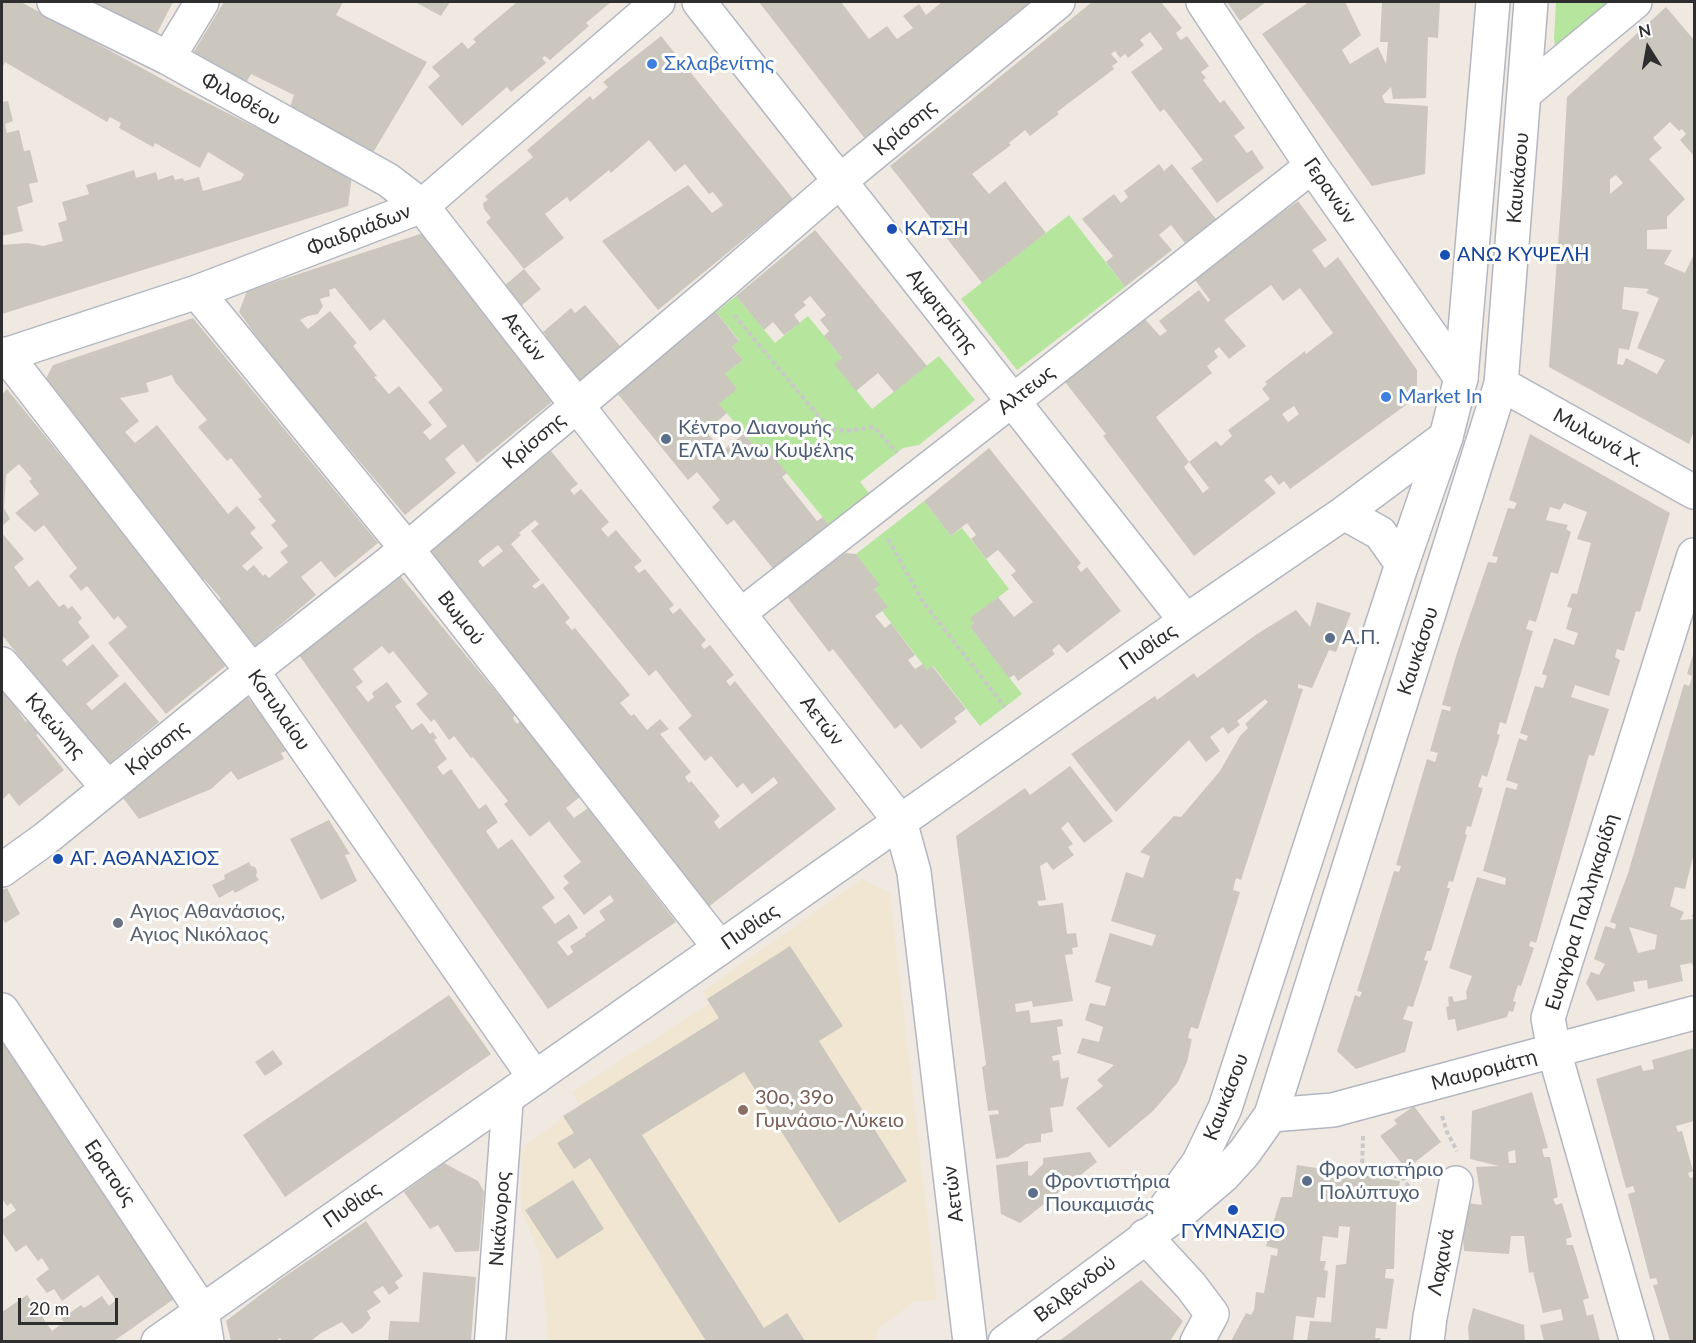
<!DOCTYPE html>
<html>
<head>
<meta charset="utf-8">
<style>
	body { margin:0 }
	#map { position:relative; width:1696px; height:1343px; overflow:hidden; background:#efe9e1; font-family:Lato,sans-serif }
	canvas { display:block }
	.frame { position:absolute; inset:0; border:3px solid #2e2e2e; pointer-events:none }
	.north { position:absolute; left:1618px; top:18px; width:60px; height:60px; -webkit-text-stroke:4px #fff; paint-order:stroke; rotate:349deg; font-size:16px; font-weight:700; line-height:24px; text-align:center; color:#2e2e2e }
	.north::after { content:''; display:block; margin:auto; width:21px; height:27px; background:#2e2e2e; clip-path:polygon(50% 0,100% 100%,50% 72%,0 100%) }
	.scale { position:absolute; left:18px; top:1298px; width:100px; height:27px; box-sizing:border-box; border:3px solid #2e2e2e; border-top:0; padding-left:8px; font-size:18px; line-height:21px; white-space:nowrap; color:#2e2e2e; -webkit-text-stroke:4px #fff; paint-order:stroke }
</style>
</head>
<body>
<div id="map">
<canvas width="1696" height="1343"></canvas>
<div class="frame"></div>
<div class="north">N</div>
<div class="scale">20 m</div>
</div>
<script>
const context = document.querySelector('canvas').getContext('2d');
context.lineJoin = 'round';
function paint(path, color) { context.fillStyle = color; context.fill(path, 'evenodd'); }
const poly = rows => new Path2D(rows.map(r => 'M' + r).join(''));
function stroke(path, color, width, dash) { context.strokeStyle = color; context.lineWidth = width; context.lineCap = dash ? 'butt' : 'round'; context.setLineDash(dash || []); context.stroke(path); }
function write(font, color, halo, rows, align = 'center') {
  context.font = font + ' Lato,sans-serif'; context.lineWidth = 6; context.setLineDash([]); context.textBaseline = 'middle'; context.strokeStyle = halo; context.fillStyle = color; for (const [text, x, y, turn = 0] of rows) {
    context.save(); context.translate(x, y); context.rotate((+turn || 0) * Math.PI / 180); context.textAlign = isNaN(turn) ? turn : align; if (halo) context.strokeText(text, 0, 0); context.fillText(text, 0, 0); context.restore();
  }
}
paint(poly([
	[862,879,890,893,937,1300,915,1301,879,1328,874,1341,549,1341,540,1254,521,1209,522,1148,580,1105,572,1092,710,1003,702,992]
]), '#f0e6d1');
paint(poly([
	[1556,2,1609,2,1560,46,1555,47,1554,39],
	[1069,215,1125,287,1017,370,961,299],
	[736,296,775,343,808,316,842,358,835,364,872,409,939,356,975,400,919,445,903,448,860,482,869,493,829,525,762,443,756,448,719,404,725,374,743,360,732,347,739,340,716,312],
	[924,501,951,536,962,528,1009,589,971,618,974,623,970,627,1022,694,980,726,933,666,927,670,882,611,887,607,874,589,879,585,856,554]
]), '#b6e59e');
paint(poly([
	[2,2,21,2,184,91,352,176,348,206,2,314,2,245,28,243,43,246,63,241,58,223,67,220,62,202,89,194,86,185,134,170,136,178,156,172,158,180,173,175,175,180,183,178,184,181,199,177,203,191,241,180,244,174,208,152,200,168,155,143,153,147,119,128,121,123,110,117,107,122,5,62,2,69],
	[93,2,173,2,157,33],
	[224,2,343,2,336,15,427,62,371,156,289,110,294,95,251,74,244,86,190,58],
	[415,2,450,2,441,16],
	[517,2,611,2,586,23,589,26,550,60,545,56,542,58,546,63,511,92,507,87,462,126,428,87,440,76,432,67,462,42,468,49,476,42,473,39],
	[759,2,841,2,869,39,887,26,897,39,913,28,903,16,919,4,926,15,942,2,1035,2,866,140],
	[1092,2,1161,2,1182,28,1176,33,1179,38,1181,40,1187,36,1209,66,1201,72,1206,78,1203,80,1220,103,1224,100,1245,128,1234,136,1247,153,1252,150,1264,168,1217,203,1191,168,1203,160,1164,109,1160,112,1131,72,1163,49,1150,32,1140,40,1144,45,1128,58,1125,54,1120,58,1115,51,1111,54,1118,62,1112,66,1114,69,1057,112,1059,114,1030,136,1025,130,1009,143,1011,145,972,174,989,194,1005,181,1046,233,982,283,890,166],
	[1227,2,1266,2,1240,21],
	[1309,2,1345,2,1361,35,1342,50,1350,64,1378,47,1386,64,1388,42,1380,42,1382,2,1440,2,1438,38,1428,37,1426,98,1393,99,1391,87,1382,96,1385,103,1428,106,1425,174,1372,186,1262,34],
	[1666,7,1694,40,1694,156,1680,140,1686,134,1682,129,1679,131,1670,122,1653,138,1662,148,1649,159,1685,199,1667,217,1667,229,1647,230,1647,249,1672,250,1664,264,1685,273,1694,254,1694,431,1689,444,1549,367,1562,190,1567,97],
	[1616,175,1623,183,1610,194,1610,179],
	[1624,287,1649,289,1646,293,1659,298,1637,348,1665,360,1657,374,1626,358,1623,365,1617,364,1619,348,1629,350,1639,312,1622,309],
	[661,36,793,199,658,310,602,241,688,185,712,213,723,205,713,192,709,194,685,164,675,172,649,140,611,173,609,170,570,202,567,197,545,214,564,238,524,269,486,222,491,218,484,209,483,203,488,200,485,196,533,157,527,150,590,96,593,100,608,87,603,82],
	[8,101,13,121,5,124,7,133,19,130,24,151,30,150,38,182,29,184,33,202,17,207,23,231,2,236,2,102],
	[1159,164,1164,171,1172,164,1216,219,1185,243,1171,225,1159,235,1172,250,1125,287,1106,262,1113,256,1082,219,1114,194,1121,203,1128,197,1124,191],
	[1298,201,1327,240,1312,250,1325,268,1338,257,1417,370,1417,397,1290,489,1284,481,1279,485,1271,475,1264,480,1276,493,1194,556,1103,436,1106,434,1065,382,1145,319,1160,336,1167,331,1159,321,1199,290,1208,302,1210,300,1195,280,1240,243],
	[1271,285,1283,301,1300,288,1333,333,1306,354,1305,351,1265,382,1267,384,1262,389,1270,399,1228,430,1232,436,1221,446,1216,441,1189,462,1209,488,1203,493,1184,467,1189,462,1156,417,1212,373,1207,366,1218,357,1214,351,1219,347,1229,359,1246,346,1224,320],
	[1294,406,1299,414,1288,422,1282,414],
	[815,230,927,366,894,392,878,373,856,391,834,364,842,358,824,336,829,331,820,320,826,315,810,296,803,302,806,305,794,315,800,323,784,335,773,322,764,330,736,296],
	[423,233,558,397,477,463,463,444,445,459,456,473,405,515,272,358,239,312,247,291],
	[335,288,370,331,384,319,443,390,428,402,447,426,430,440,423,432,432,425,399,386,389,394,374,377,377,376,353,346,357,343,330,311,308,329,300,320,308,316,318,314,323,306,320,299,330,296,329,290],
	[524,269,541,289,521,306,504,286],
	[585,305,620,346,577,383,540,340,546,335,543,332,571,308,575,313],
	[716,312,739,341,732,347,743,360,725,374,737,389,719,404,727,413,706,431,722,451,744,434,756,448,762,443,787,473,782,477,817,521,823,517,829,525,774,570,734,520,727,525,712,507,720,500,697,472,688,480,617,393],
	[193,318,378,543,335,578,321,561,301,577,316,595,254,647,216,603,221,599,218,595,204,579,199,583,43,384,53,365],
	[172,375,175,382,207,420,198,427,227,461,231,458,234,462,262,497,258,499,276,521,271,525,288,546,280,552,288,562,269,578,265,574,263,576,254,565,247,571,242,566,263,548,250,533,256,528,237,506,228,514,157,425,135,443,125,432,139,421,120,398,149,392,146,383],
	[7,389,229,663,166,714,108,643,127,627,118,616,114,620,87,586,81,591,69,576,77,568,44,525,35,532,15,513,39,494,29,481,32,479,19,464,6,475,4,508,10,519,2,526,2,395],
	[1530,434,1670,513,1640,612,1636,611,1624,651,1617,649,1615,657,1620,660,1609,696,1575,685,1571,697,1609,709,1594,756,1589,755,1536,943,1531,941,1529,946,1534,948,1521,986,1518,985,1513,1001,1516,1002,1513,1012,1509,1011,1507,1017,1457,1031,1455,1019,1448,1020,1446,1007,1449,1006,1448,997,1452,996,1454,1002,1467,999,1466,992,1472,976,1449,968,1477,877,1505,885,1506,878,1483,871,1506,787,1516,790,1518,784,1506,780,1519,738,1526,741,1528,736,1520,733,1535,686,1543,688,1547,676,1542,674,1554,638,1574,645,1578,633,1566,629,1572,608,1567,607,1572,593,1577,594,1591,543,1577,539,1587,512,1564,503,1560,510,1550,507,1546,520,1568,525,1566,529,1571,532,1558,574,1551,572,1536,622,1529,620,1526,629,1533,631,1506,724,1500,722,1497,734,1500,735,1487,777,1482,775,1478,787,1483,788,1471,827,1467,826,1465,834,1467,835,1453,882,1449,881,1447,888,1450,888,1431,951,1427,951,1424,960,1428,961,1413,1007,1408,1006,1403,1019,1413,1022,1405,1052,1356,1069,1337,1051,1355,995,1360,997,1362,992,1357,991,1394,871,1399,872,1401,866,1396,865,1427,759,1435,762,1438,753,1430,751,1442,709,1450,711,1451,707,1442,705,1456,656,1488,562,1496,563,1498,557,1492,556,1508,508,1514,509,1517,503,1509,500],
	[989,448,1081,563,1077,567,1081,572,1087,567,1121,611,1067,653,1059,644,1052,650,1055,654,1018,681,1014,675,1009,678,970,627,974,623,970,618,998,597,1014,617,1033,602,1011,575,1016,571,998,550,986,559,971,539,976,535,967,523,951,536,924,501],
	[551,451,578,484,570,490,574,495,581,489,609,522,601,529,608,537,616,530,642,561,634,567,639,573,645,569,674,605,669,609,673,614,680,608,706,640,701,645,704,649,710,645,734,675,726,681,730,686,735,681,836,809,707,908,423,553],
	[535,520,539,524,531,531,649,676,656,670,692,716,678,728,705,761,711,756,737,788,743,783,752,794,774,777,778,783,719,829,714,822,720,816,691,781,689,783,685,777,691,772,660,734,669,729,660,719,647,730,634,714,631,716,620,703,630,695,575,628,572,630,565,622,570,618,543,583,535,589,532,586,540,580,511,544,521,535,519,533],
	[498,545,503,551,483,567,478,561],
	[2,533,24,559,14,567,29,587,38,580,59,607,64,604,68,609,72,606,82,618,78,622,90,637,62,660,67,666,93,644,119,676,86,704,92,710,125,682,159,722,108,765,2,635],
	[845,553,856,554,880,585,874,589,888,607,875,616,885,628,891,623,915,655,908,660,915,669,923,664,927,670,932,666,966,709,954,718,957,722,921,749,901,724,895,729,833,649,829,652,787,597],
	[397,572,515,715,513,718,517,724,520,721,580,797,566,808,574,818,588,808,676,922,548,1009,297,652],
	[382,646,389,654,393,651,428,694,416,704,431,722,434,719,449,740,454,736,471,758,473,757,508,801,504,804,530,837,549,821,581,862,563,876,569,883,563,888,584,915,610,895,614,901,599,911,605,920,585,934,586,936,570,946,573,952,568,956,557,942,578,928,569,914,555,924,542,907,555,898,512,839,498,849,486,831,498,822,486,804,479,809,451,769,443,775,437,767,447,759,434,740,437,738,433,732,430,734,422,723,412,730,395,706,402,702,387,682,372,693,374,697,368,702,356,687,363,682,353,669],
	[1317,602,1351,613,1336,652,1329,650,1312,688,1298,684,1298,688,1303,689,1241,880,1236,878,1233,890,1240,892,1198,1029,1191,1027,1188,1038,1192,1039,1187,1062,1178,1082,1153,1111,1109,1148,1076,1108,1103,1086,1097,1080,1114,1065,1077,1053,1082,1038,1099,1042,1103,1027,1085,1020,1090,1003,1105,1006,1111,987,1095,982,1110,933,1152,946,1156,935,1111,921,1126,872,1143,878,1150,856,1140,852,1174,816,1181,817,1220,771,1240,736,1248,728,1245,724,1268,702,1265,699,1237,721,1240,725,1228,734,1223,727,1210,737,1220,751,1206,762,1189,740,1116,812,1071,754,1155,696,1157,700,1194,673,1197,678,1257,634,1296,610,1310,627],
	[1694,651,1694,853,1685,889,1675,887,1670,906,1684,912,1680,920,1693,919,1692,915,1694,914,1694,970,1692,963,1680,965,1683,981,1648,989,1647,980,1633,982,1635,991,1597,1001,1586,983,1591,972,1599,975,1605,964,1594,959,1605,926,1615,929,1616,924,1610,922,1628,873,1684,684,1689,686,1691,681,1692,676,1687,674],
	[1629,927,1657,935,1655,949,1638,953],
	[2,688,26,722,30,719,40,732,36,735,64,770,19,806,9,793,2,800],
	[246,695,288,750,281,753,284,759,238,780,231,771,211,789,139,819,120,794],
	[1070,766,1113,821,1084,843,1068,822,1061,828,1073,844,1068,847,1074,855,1053,870,1047,862,1040,866,1046,900,1037,901,1039,906,1063,903,1067,934,1076,933,1078,947,1072,948,1073,954,1065,955,1073,1001,1033,1007,1032,1001,1015,1004,1016,1012,1029,1010,1031,1023,1062,1019,1063,1026,1057,1027,1061,1054,1052,1056,1053,1061,1059,1060,1061,1079,1069,1077,1063,1106,1050,1108,1053,1132,1041,1134,1041,1142,1026,1144,1008,1157,996,1159,989,1115,999,1114,998,1110,988,1111,982,1067,986,1065,956,836,1025,788,1030,795],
	[329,820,350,854,345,855,357,881,321,900,290,839],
	[249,862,251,866,255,867,257,871,256,876,259,880,235,893,233,890,219,898,212,885,225,879,224,875],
	[7,888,20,914,5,923,2,918,2,890],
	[790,946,843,1026,819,1041,907,1181,839,1223,744,1072,642,1135,764,1328,787,1313,805,1341,706,1341,590,1158,574,1169,557,1143,574,1133,563,1116,719,1018,707,999],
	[449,995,491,1054,285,1197,243,1135],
	[2,1037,181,1294,114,1341,2,1341,2,1312,27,1295,52,1331,64,1322,61,1319,81,1305,84,1308,102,1296,109,1306,116,1300,98,1275,62,1301,54,1289,47,1293,36,1279,49,1269,42,1258,38,1261,26,1245,16,1252,2,1232,2,1220,16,1210,11,1203,7,1206,2,1199],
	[1694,1048,1694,1121,1676,1126,1678,1132,1682,1131,1693,1171,1688,1173,1690,1178,1694,1177,1694,1341,1670,1341,1653,1285,1658,1284,1656,1278,1650,1279,1628,1194,1635,1192,1633,1186,1626,1188,1596,1079,1641,1065,1643,1071,1654,1069,1652,1060],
	[273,1050,283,1064,265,1076,255,1062],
	[1532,1092,1548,1148,1542,1149,1544,1157,1550,1157,1558,1197,1553,1199,1556,1205,1562,1203,1572,1237,1566,1239,1567,1245,1573,1245,1589,1298,1583,1300,1587,1316,1593,1314,1600,1341,1544,1341,1540,1325,1563,1320,1561,1309,1543,1313,1533,1272,1529,1273,1524,1236,1511,1236,1509,1254,1464,1251,1460,1202,1482,1205,1476,1167,1499,1166,1470,1159,1472,1111],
	[1515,1150,1516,1163,1509,1163,1508,1152],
	[1414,1106,1441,1142,1406,1169,1380,1136,1397,1124,1394,1120],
	[1090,1152,1097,1162,1020,1223,1001,1214,996,1165,1028,1161,1028,1175,1031,1176,1043,1164,1043,1158],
	[444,1163,478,1181,484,1192,479,1251,455,1252,438,1225,430,1229,404,1192],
	[1297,1165,1400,1181,1396,1205,1394,1269,1386,1269,1385,1278,1394,1279,1387,1329,1376,1328,1375,1338,1381,1338,1379,1341,1307,1341,1310,1321,1331,1322,1336,1265,1346,1264,1350,1227,1339,1226,1338,1238,1323,1236,1320,1261,1326,1261,1324,1270,1328,1271,1325,1298,1317,1297,1314,1318,1296,1316,1293,1341,1231,1341,1246,1313,1251,1315,1254,1310,1256,1292,1264,1293,1271,1255,1277,1256,1278,1249,1266,1246,1281,1197,1292,1197],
	[573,1180,604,1229,557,1259,525,1210],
	[366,1221,403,1276,395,1282,399,1288,389,1295,383,1286,373,1292,381,1302,367,1311,371,1318,362,1328,352,1334,342,1322,321,1333,311,1341,282,1341,280,1338,276,1341,231,1341,226,1321,281,1279],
	[423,1272,476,1277,471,1341,388,1341,390,1321,419,1322],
	[1141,1280,1183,1321,1170,1341,1059,1341],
	[1473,1308,1524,1325,1525,1341,1469,1341,1468,1327]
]), '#cbc7bf');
const pedestrian = poly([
	[740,614,1013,401],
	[490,1342,508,1096]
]);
const minor = poly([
	[54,2,168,58,388,180,422,206,900,821,914,872,970,1342],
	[699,2,1186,621],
	[1203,2,1312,166,1461,378],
	[168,58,202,2],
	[1525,93,1635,2],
	[197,292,407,549,720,948],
	[5,354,252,671,535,1078],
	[2,356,197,292,422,206,658,2],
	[1501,384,1694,492],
	[1013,401,1312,166],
	[1344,513,1380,533,1402,564],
	[2,664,108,788],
	[2,870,45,839,252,671,407,549,714,290,840,181,1058,2],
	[2,1010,202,1311,207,1342],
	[1271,1115,1333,1110,1694,1013],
	[1145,1236,1191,1286,1212,1314,1197,1342],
	[158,1342,1186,621,1344,513,1446,437],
	[1427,1342,1430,1317,1456,1183],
	[1637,1342,1554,1051,1548,1018,1694,555]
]);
const tertiary = poly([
	[1164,1210,1199,1162,1225,1108,1402,564,1446,437,1461,378,1493,2],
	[1005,1342,1188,1206,1223,1176,1244,1153,1271,1115,1501,384,1531,2]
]);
stroke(pedestrian, '#b4b7c1', 33);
stroke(minor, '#b4b7c1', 36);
stroke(tertiary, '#b4b7c1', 36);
stroke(poly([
	[734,315,821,419,833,429,846,431,874,427,897,453],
	[888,539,923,602,1005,707],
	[1442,1116,1447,1132,1457,1151],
	[1363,1136,1362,1171,1402,1177,1418,1200]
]), '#c9c9c9', 4, [4.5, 3]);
stroke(pedestrian, '#fff', 30);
stroke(minor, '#fff', 33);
stroke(tertiary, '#fff', 33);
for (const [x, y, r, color] of [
	[652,64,6,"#3f7fe0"],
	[892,229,6,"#1a4fb4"],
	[1445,255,6,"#1a4fb4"],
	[1386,397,6,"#3f7fe0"],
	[666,439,6,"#5c6f8a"],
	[1330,638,6,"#5c6f8a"],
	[58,859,6,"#1a4fb4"],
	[118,923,6,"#6b7280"],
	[743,1110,6,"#8d6e63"],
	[1307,1181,6,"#5c6f8a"],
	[1033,1193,6,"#5c6f8a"],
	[1233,1210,6,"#1a4fb4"]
]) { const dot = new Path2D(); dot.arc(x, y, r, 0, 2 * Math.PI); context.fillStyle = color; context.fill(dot); stroke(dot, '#fff', 2); }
write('20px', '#366cbe', '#fff', [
	["Σκλαβενίτης",664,64],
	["Market In",1398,397]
], 'left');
write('20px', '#2e2e2e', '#fff', [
	["Φιλοθέου",241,99,29],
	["Κρίσσης",905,128,-40],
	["Καυκάσου",1518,178,-85],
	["Γερανών",1330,191,55],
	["Φαιδριάδων",359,230,-21],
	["Αμφιτρίτης",942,311,52],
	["Αετών",524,337,52],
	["Αλτεως",1026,390,-38],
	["Μυλωνά Χ.",1598,438,29],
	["Κρίσσης",534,441,-40],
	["Βωμού",461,618,52],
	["Πυθίας",1148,647,-35],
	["Καυκάσου",1418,651,-72],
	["Κοτυλαίου",279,710,55],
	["Αετών",822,721,52],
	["Κλεώνης",55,726,49],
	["Κρίσσης",157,748,-39],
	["Ευαγόρα Παλληκαρίδη",1582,912,-73],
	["Πυθίας",750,927,-35],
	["Μαυρομάτη",1484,1070,-15],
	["Καυκάσου",1226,1097,-69],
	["Ερατούς",110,1173,56],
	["Αετών",953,1194,-97],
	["Πυθίας",352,1205,-35],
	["Νικάνορος",500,1219,-86],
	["Λαχανά",1441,1262,-79],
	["Βελβενδού",1075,1289,-37]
]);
write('20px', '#164399', '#fff', [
	["ΚΑΤΣΗ",904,229],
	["ΑΝΩ ΚΥΨΕΛΗ",1457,255],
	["ΑΓ. ΑΘΑΝΑΣΙΟΣ",70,859],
	["ΓΥΜΝΑΣΙΟ",1233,1232,"center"]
], 'left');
write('20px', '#4e5e75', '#fff', [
	["Κέντρο Διανομής",678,428],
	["ΕΛΤΑ Άνω Κυψέλης",678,451],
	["Α.Π.",1342,638],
	["Φροντιστήριο",1319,1170],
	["Πολύπτυχο",1319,1193],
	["Φροντιστήρια",1045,1182],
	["Πουκαμισάς",1045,1205]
], 'left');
write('20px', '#5b616d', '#fff', [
	["Αγιος Αθανάσιος,",130,912],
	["Αγιος Νικόλαος",130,935]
], 'left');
write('20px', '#785e54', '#fff', [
	["30ο, 39ο",755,1098],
	["Γυμνάσιο-Λύκειο",755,1121]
], 'left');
</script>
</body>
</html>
